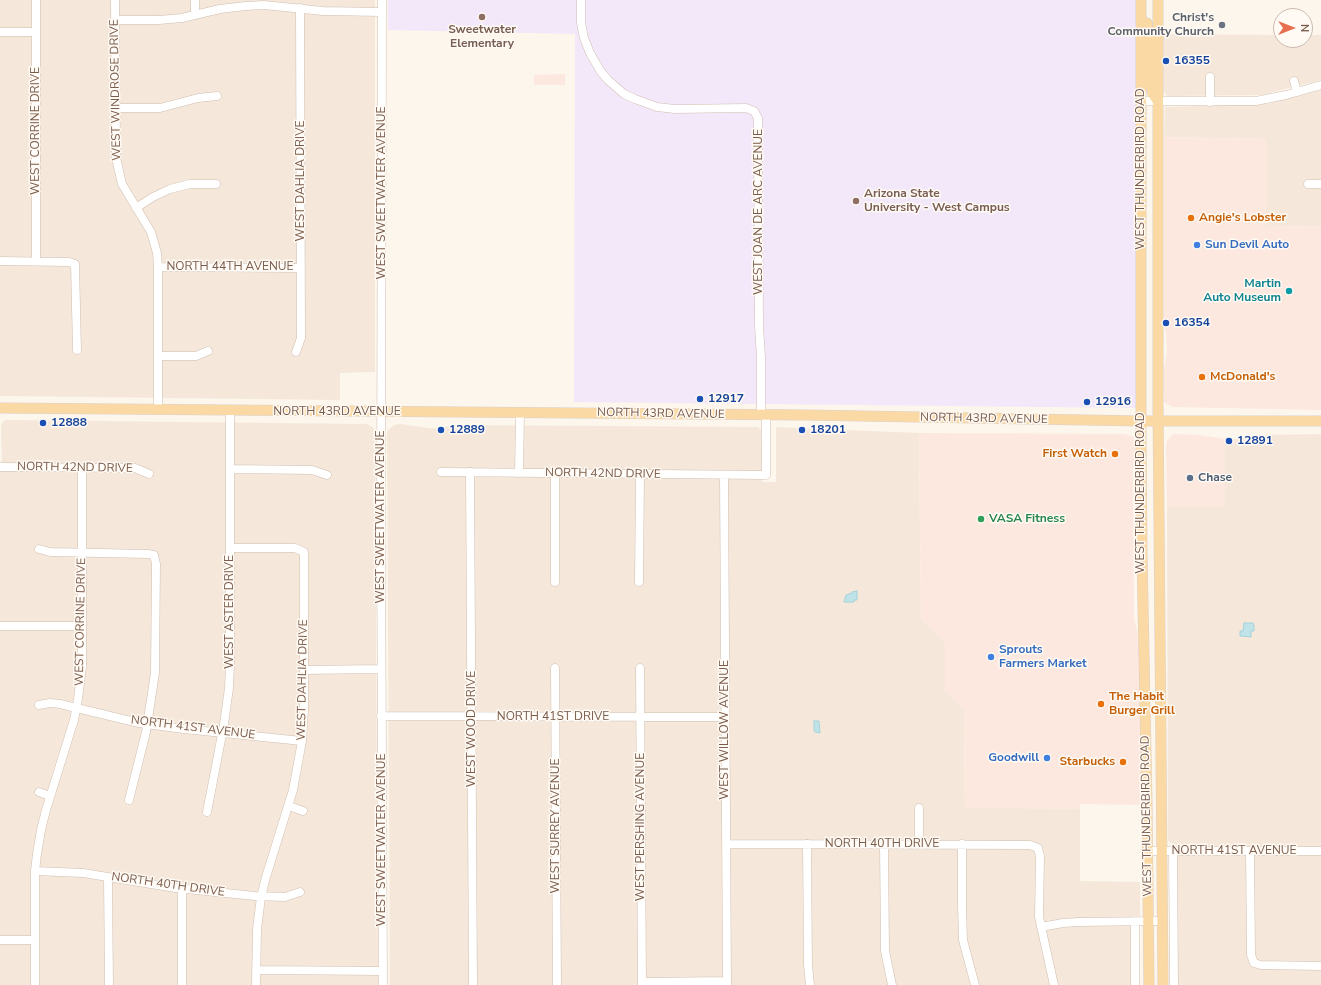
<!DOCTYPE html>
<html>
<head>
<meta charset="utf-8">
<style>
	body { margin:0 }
	#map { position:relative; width:1321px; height:985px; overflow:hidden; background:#fdf6ec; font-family:"Nunito Sans",sans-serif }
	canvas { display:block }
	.north { position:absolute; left:1273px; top:8px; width:40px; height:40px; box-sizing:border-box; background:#fffaf3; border:1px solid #cabbb1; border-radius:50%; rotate:90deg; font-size:11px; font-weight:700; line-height:16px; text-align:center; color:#7a5c4d }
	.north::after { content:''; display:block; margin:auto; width:14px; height:18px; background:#e76f51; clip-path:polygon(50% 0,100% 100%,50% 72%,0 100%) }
</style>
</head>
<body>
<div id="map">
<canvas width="1321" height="985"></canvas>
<div class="north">N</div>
</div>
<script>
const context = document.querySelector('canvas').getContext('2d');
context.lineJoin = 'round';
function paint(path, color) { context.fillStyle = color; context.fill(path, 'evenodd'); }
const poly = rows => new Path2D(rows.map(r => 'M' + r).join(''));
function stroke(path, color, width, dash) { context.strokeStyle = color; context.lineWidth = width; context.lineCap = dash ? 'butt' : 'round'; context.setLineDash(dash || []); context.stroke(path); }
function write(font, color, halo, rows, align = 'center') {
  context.font = font + ' "Nunito Sans",sans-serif'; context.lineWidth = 3; context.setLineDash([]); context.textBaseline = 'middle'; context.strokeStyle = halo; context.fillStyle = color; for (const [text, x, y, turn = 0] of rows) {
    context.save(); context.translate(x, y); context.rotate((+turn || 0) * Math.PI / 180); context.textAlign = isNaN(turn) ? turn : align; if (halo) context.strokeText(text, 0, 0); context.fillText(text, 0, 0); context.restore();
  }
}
paint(poly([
	[0,0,375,0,375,372,340,373,340,400,0,396],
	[1163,34,1281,35,1281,40,1305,40,1305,35,1321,35,1321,80,1261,95,1167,96,1163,90],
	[1321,90,1321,226,1266,227,1265,139,1164,137,1165,107,1267,104],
	[5,420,367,424,374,428,375,432,378,985,0,985,0,471,2,471,1,424],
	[400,424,429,428,442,428,455,425,758,427,761,430,762,482,776,482,776,427,919,433,921,619,945,643,945,690,964,710,965,807,1080,809,1080,881,1140,882,1140,916,1132,916,1132,985,390,985,387,431,394,425],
	[1321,434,1321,985,1176,985,1176,845,1172,845,1168,840,1167,507,1225,507,1225,439,1242,439,1258,435]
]), '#f5e8da');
paint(poly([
	[565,74,565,85,534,85,534,75],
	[1164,137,1266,139,1266,227,1321,226,1321,410,1172,407,1164,402,1163,373,1167,352,1166,333,1164,324],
	[919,433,1125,434,1133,437,1136,441,1136,449,1133,470,1134,618,1139,639,1143,805,1080,804,1080,809,965,808,964,710,945,690,945,643,921,619],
	[1173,434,1199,435,1225,439,1225,507,1167,507,1166,446,1167,441]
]), '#fde8e0');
paint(poly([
	[388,0,1137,0,1136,408,574,402,575,34,388,30]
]), '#f3e8fa');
const water = poly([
	[857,591,857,600,854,600,854,602,844,602,846,595,852,593,852,592,857,591],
	[1244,623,1253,623,1254,625,1254,631,1251,631,1251,637,1240,636,1240,631,1243,631,1244,623],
	[814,721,819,721,820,733,815,732,814,730,814,721]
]);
paint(water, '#bfe3e8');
stroke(water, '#a5d3da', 1);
const minor = poly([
	[36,0,36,261],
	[115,0,116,158,122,184,151,232,157,253,158,267,158,410],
	[195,0,195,15],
	[382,0,381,536,383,985],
	[581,0,581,23,584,38,590,53,601,72,608,80,624,94,635,99,657,107,675,109,746,108,754,111,758,118,759,326,761,357,761,415],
	[115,20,159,20,182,18,220,9,245,6,264,5,323,11,382,12],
	[0,32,36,32],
	[1210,77,1210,102],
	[1294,81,1297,92],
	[1141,101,1256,101,1286,95,1321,85],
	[115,108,160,108,198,98,217,96],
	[1308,184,1321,184],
	[136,208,153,197,170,189,190,184,216,184],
	[0,261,69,262,75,264,77,350],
	[158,267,301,268],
	[296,352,301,338,300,8],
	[158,356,196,356,208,351],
	[0,467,135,468,149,474],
	[230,469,312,470,327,475],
	[441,472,766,475,766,415],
	[470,472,473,985],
	[519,473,520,413],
	[555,473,555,582],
	[724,475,727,985],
	[230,548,295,548,304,552,304,710,302,741,293,790,266,877,261,897,257,929,256,985],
	[39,549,50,552,148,554,154,555,156,564,155,673,146,732,129,800],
	[639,582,640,474],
	[0,626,82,626],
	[555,668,557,985],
	[640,668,642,985],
	[304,670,381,669],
	[39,705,50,703,60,704,139,723,184,729,302,741],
	[381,716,725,717],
	[39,792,50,796],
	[289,806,303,811],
	[919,808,919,844],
	[207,812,224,724,229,688,230,665,230,411],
	[726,844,1030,845,1038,848,1040,856,1039,917,1054,985],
	[807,844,808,965,810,985],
	[884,844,885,951,892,985],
	[962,844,962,905,963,940,975,985],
	[1173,850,1174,985],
	[1148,851,1321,851],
	[1250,851,1251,955,1254,963,1261,965,1321,966],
	[35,871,83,873,176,888,255,896,285,897,300,892],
	[108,877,109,985],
	[182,889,182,985],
	[1135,922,1135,985],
	[1041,927,1063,923,1078,922,1163,921],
	[0,940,35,940],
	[256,970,383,971],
	[642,982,727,981],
	[35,985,35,871,37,854,41,830,46,810,74,720,78,699,82,667,82,468]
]);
const major = poly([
	[1141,0,1141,440,1142,555,1147,804,1149,985],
	[1158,0,1158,403,1163,985],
	[1147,23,1151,86,1153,94,1157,100],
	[0,408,805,415,1141,421,1321,421]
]);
stroke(minor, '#d1beb0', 9);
stroke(major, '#dad1cd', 11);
stroke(minor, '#fff', 8);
stroke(major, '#fbd9a5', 10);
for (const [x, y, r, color] of [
	[482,17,4,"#8d6e63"],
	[1222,25,4,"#6b7280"],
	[1166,61,4,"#1a4fb4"],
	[856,201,4,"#8d6e63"],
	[1191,218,4,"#e8710a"],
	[1197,245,4,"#3f7fe0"],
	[1289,291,4,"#0f9aa8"],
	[1166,323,4,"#1a4fb4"],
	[1202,377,4,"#e8710a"],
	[700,399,4,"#1a4fb4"],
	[1087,402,4,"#1a4fb4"],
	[43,423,4,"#1a4fb4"],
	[441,430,4,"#1a4fb4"],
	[802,430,4,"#1a4fb4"],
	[1229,441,4,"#1a4fb4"],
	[1115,454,4,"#e8710a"],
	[1190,478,4,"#5c6f8a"],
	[981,519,4,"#2e9e5b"],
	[991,657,4,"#3f7fe0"],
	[1101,704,4,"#e8710a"],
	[1047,758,4,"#3f7fe0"],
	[1123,762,4,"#e8710a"]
]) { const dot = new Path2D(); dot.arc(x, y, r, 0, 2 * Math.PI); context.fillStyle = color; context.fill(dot); stroke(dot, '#fffaf3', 1.5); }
write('bold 12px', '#5b616d', '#fffaf3', [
	["Christ's",1214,18],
	["Community Church",1214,32]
], 'right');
write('bold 12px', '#785e54', '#fffaf3', [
	["Sweetwater",482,30],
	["Elementary",482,44],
	["Arizona State",864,194,"left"],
	["University - West Campus",864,208,"left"]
]);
write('bold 12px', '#164399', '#fffaf3', [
	["16355",1174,61],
	["16354",1174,323],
	["12917",708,399],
	["12916",1095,402],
	["12888",51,423],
	["12889",449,430],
	["18201",810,430],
	["12891",1237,441]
], 'left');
write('12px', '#7a5c4d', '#fffaf3', [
	["WEST WINDROSE DRIVE",116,90,-91],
	["WEST CORRINE DRIVE",36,131,-90],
	["WEST THUNDERBIRD ROAD",1141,169,-90],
	["WEST DAHLIA DRIVE",301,181,-90],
	["WEST SWEETWATER AVENUE",382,193,-90],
	["WEST JOAN DE ARC AVENUE",759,212,-90],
	["NORTH 44TH AVENUE",230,267],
	["NORTH 43RD AVENUE",337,412],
	["NORTH 43RD AVENUE",661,414,1],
	["NORTH 43RD AVENUE",984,419,1],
	["NORTH 42ND DRIVE",75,468,1],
	["NORTH 42ND DRIVE",603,474,1],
	["WEST THUNDERBIRD ROAD",1141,493,-90],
	["WEST SWEETWATER AVENUE",381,517,-90],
	["WEST ASTER DRIVE",230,612,-90],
	["WEST CORRINE DRIVE",81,622,-89],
	["WEST DAHLIA DRIVE",303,680,-89],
	["NORTH 41ST DRIVE",553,717],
	["NORTH 41ST AVENUE",193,728,7],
	["WEST WOOD DRIVE",472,729,-90],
	["WEST WILLOW AVENUE",725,730,-90],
	["WEST THUNDERBIRD ROAD",1147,816,-91],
	["WEST SURREY AVENUE",556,826,-90],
	["WEST PERSHING AVENUE",641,827,-90],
	["WEST SWEETWATER AVENUE",382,840,-90],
	["NORTH 40TH DRIVE",882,844],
	["NORTH 41ST AVENUE",1234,851],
	["NORTH 40TH DRIVE",168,885,8]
]);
write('bold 12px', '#c56008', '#fffaf3', [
	["Angie's Lobster",1199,218],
	["McDonald's",1210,377],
	["First Watch",1107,454,"right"],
	["The Habit",1109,697],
	["Burger Grill",1109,711],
	["Starbucks",1115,762,"right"]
], 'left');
write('bold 12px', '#366cbe', '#fffaf3', [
	["Sun Devil Auto",1205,245],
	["Sprouts",999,650],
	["Farmers Market",999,664],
	["Goodwill",1039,758,"right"]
], 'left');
write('bold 12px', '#0d838f', '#fffaf3', [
	["Martin",1281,284],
	["Auto Museum",1281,298]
], 'right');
write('bold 12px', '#4e5e75', '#fffaf3', [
	["Chase",1198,478]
], 'left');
write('bold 12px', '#27864d', '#fffaf3', [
	["VASA Fitness",989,519]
], 'left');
</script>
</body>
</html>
